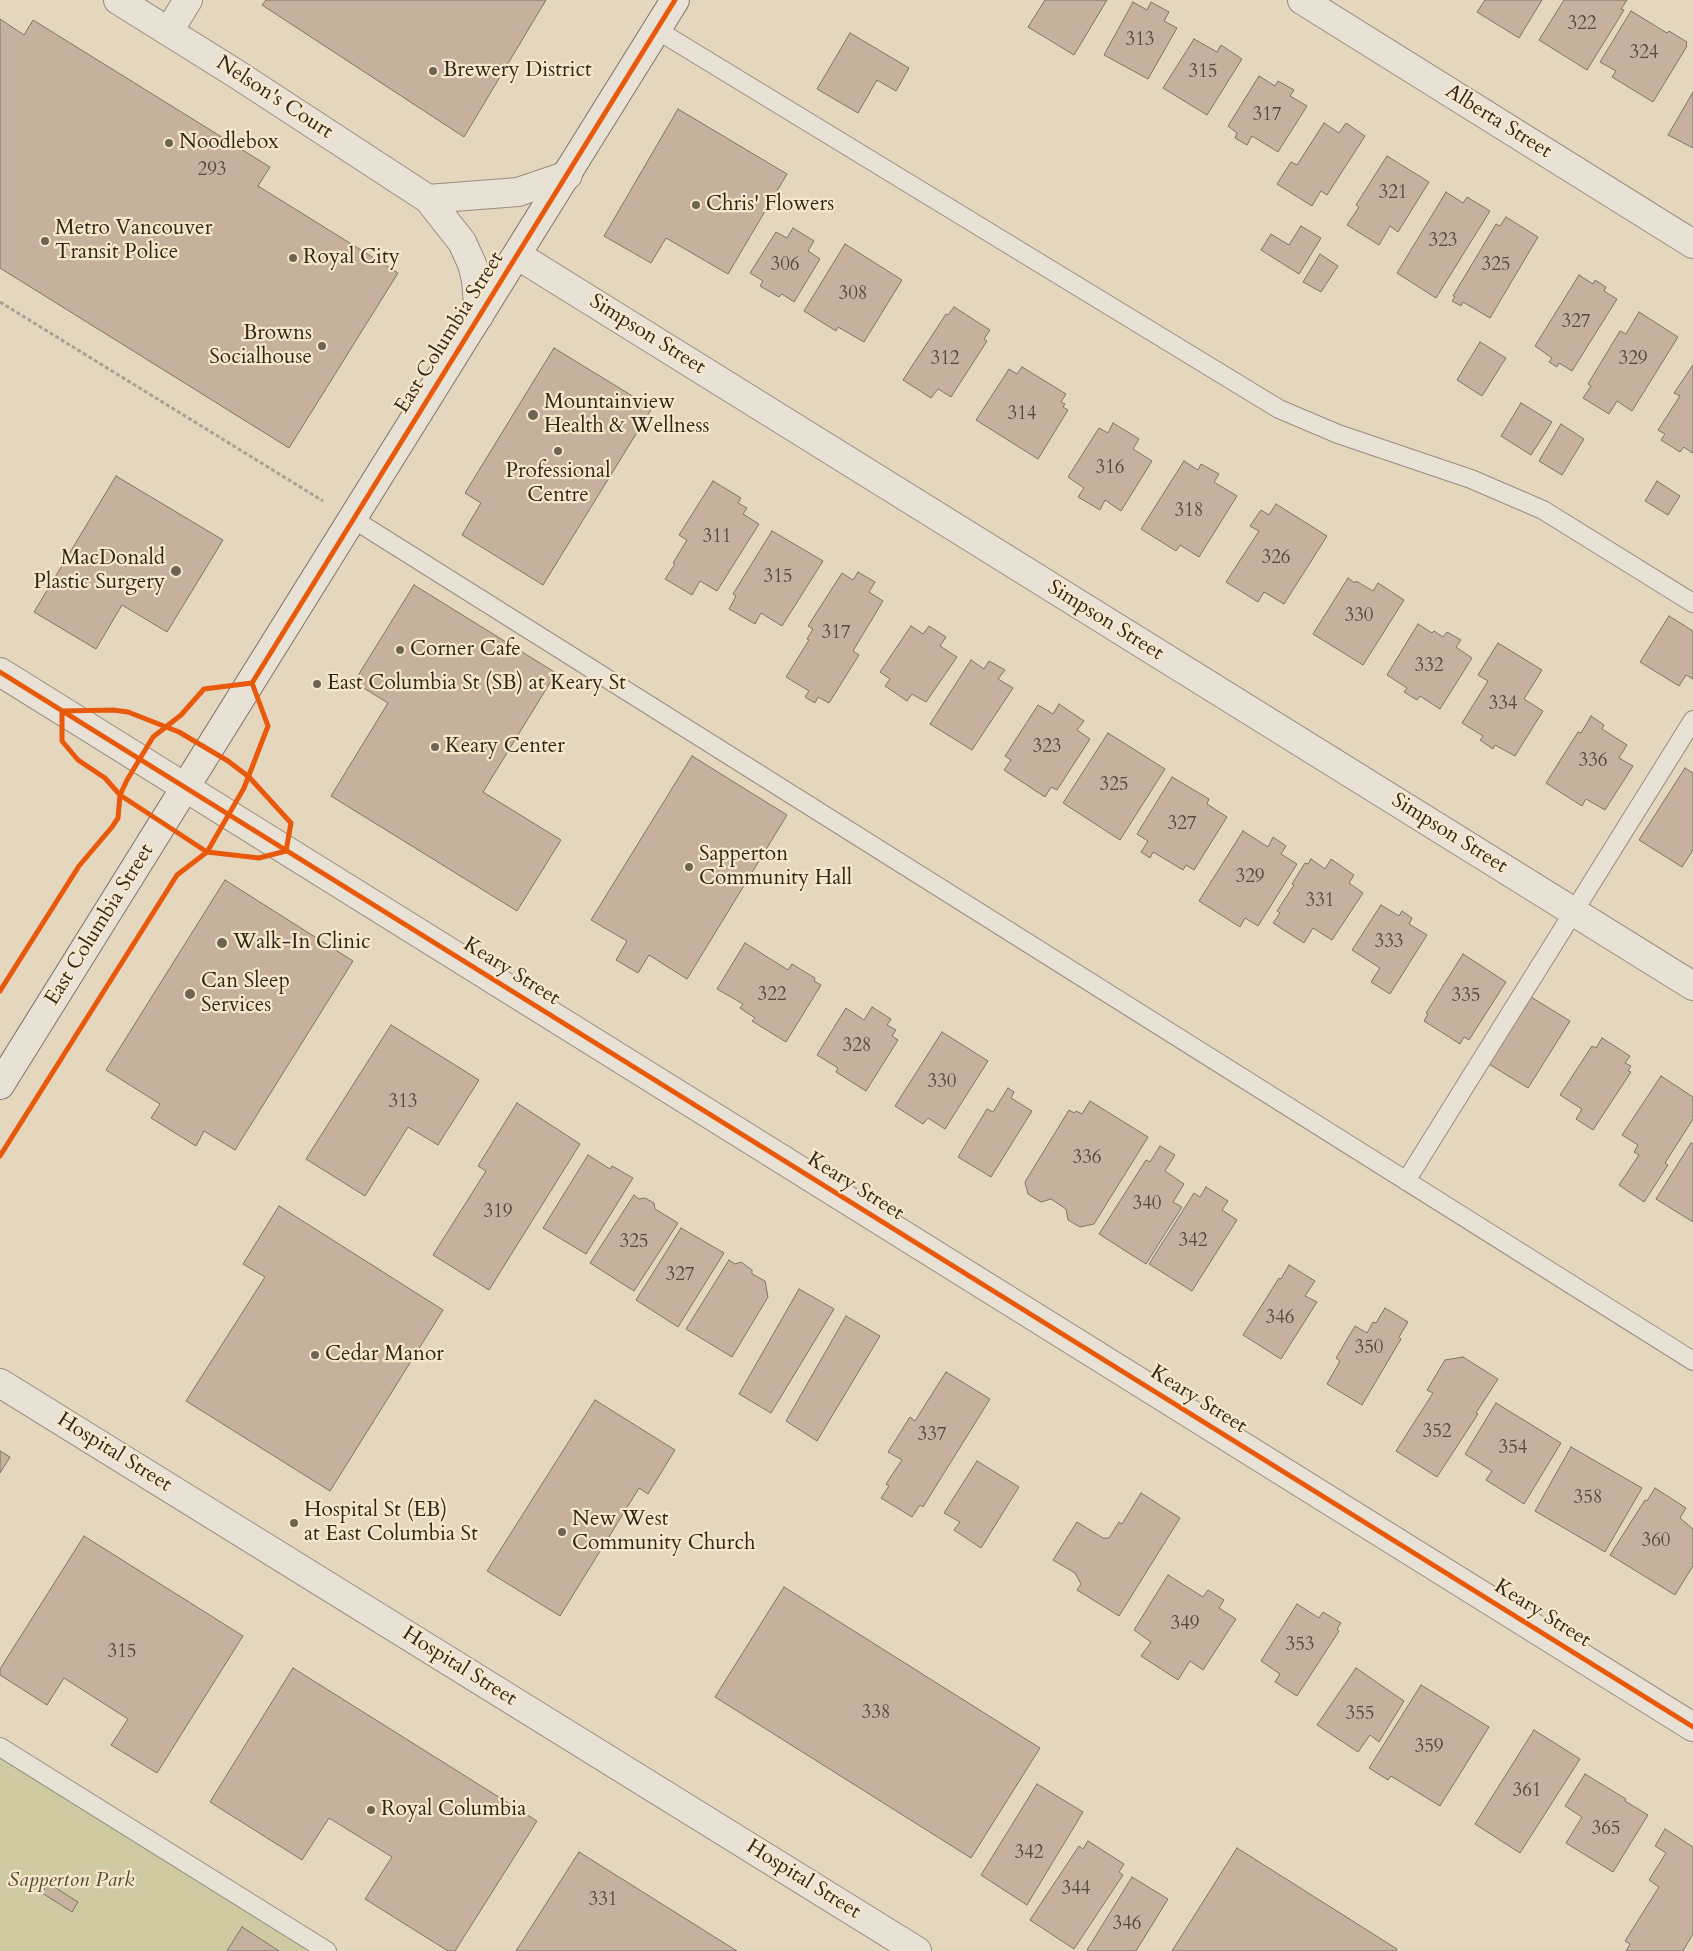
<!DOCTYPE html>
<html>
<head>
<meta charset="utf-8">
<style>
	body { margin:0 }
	canvas { display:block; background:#e5d7be }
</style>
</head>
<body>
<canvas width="1693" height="1951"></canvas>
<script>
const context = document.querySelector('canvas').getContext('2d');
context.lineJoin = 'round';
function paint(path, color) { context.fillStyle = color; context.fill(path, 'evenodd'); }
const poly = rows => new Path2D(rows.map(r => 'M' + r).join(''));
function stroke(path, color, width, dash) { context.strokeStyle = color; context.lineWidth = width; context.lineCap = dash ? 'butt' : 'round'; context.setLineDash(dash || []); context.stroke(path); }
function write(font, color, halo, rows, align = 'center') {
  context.font = font + ' Cardo,serif'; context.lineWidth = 4.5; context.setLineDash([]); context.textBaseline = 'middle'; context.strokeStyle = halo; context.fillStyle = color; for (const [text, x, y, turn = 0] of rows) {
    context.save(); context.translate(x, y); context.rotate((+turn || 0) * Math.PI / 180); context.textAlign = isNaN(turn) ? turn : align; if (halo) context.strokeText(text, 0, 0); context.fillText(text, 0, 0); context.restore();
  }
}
paint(poly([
	[0,1751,311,1951,0,1951]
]), '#cecaa2');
const building = poly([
	[266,0,546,0,464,137,262,5,266,0],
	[1045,0,1107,0,1074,55,1028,27,1045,0],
	[1485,0,1542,0,1519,38,1477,12,1485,0],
	[1564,0,1627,0,1621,9,1624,10,1587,70,1539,40,1564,0],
	[1133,2,1147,10,1151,2,1169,12,1164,21,1177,28,1148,79,1104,55,1133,2],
	[1631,11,1667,33,1669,31,1687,42,1686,45,1687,46,1653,102,1612,77,1616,71,1600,62,1631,11],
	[0,19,24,35,33,20,270,167,258,186,398,273,289,448,0,268,0,19],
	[850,33,909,68,896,91,877,80,858,113,817,89,850,33],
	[1194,39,1217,52,1221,45,1242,59,1207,115,1163,88,1194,39],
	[1259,76,1275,86,1278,81,1294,90,1290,96,1307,106,1278,152,1252,136,1247,145,1235,138,1237,133,1228,126,1259,76],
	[1693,92,1693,148,1668,135,1693,92],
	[678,109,787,174,728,274,666,238,651,263,604,236,678,109],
	[1324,123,1339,133,1346,123,1365,136,1327,195,1321,191,1312,206,1277,184,1291,162,1297,165,1324,123],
	[1387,156,1429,182,1398,232,1390,226,1379,245,1347,225,1359,207,1356,205,1387,156],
	[1446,192,1463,203,1467,197,1490,211,1436,298,1397,273,1446,192],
	[1506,217,1538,237,1490,318,1463,302,1461,306,1452,301,1455,297,1453,296,1496,224,1500,226,1506,217],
	[1301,226,1321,238,1299,274,1261,250,1271,234,1289,245,1301,226],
	[793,228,814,241,808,251,820,259,794,302,782,294,779,297,760,286,763,281,750,273,776,232,787,238,793,228],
	[845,244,902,280,864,342,838,327,836,331,804,311,845,244],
	[1320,254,1338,266,1321,292,1303,282,1320,254],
	[1579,275,1593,284,1595,280,1606,287,1604,291,1617,299,1572,371,1559,363,1557,367,1549,362,1552,358,1535,346,1579,275],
	[954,307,990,330,984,339,987,341,951,397,938,389,931,398,903,380,946,314,948,315,954,307],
	[1639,312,1678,337,1632,411,1617,401,1609,414,1583,398,1591,386,1588,384,1620,331,1626,334,1639,312],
	[1480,342,1506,358,1482,396,1457,380,1480,342],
	[554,348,652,408,543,585,462,535,481,503,465,493,554,348],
	[1693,365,1693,452,1692,453,1684,447,1680,452,1661,440,1665,434,1658,430,1680,396,1674,393,1693,365],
	[1022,367,1066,394,1061,402,1065,404,1063,407,1068,410,1038,459,976,420,1009,369,1017,374,1022,367],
	[1521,403,1552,422,1531,455,1501,436,1521,403],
	[1113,423,1139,439,1133,449,1152,461,1121,511,1105,500,1100,510,1078,497,1084,488,1068,477,1099,428,1108,433,1113,423],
	[1561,424,1584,439,1562,475,1539,461,1561,424],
	[1184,461,1198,470,1201,464,1219,474,1214,482,1237,496,1199,557,1180,545,1176,551,1141,529,1184,461],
	[116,476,223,540,167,632,122,605,96,649,34,612,116,476],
	[713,481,741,498,738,503,747,508,743,514,759,524,717,591,700,581,692,595,665,579,675,564,673,563,687,540,679,535,713,481],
	[1657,481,1680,496,1668,515,1645,501,1657,481],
	[1276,504,1327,536,1284,604,1264,592,1258,602,1226,582,1259,531,1250,526,1261,510,1269,515,1276,504],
	[772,531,823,561,782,626,761,613,755,624,729,609,736,596,733,594,772,531],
	[858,572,875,582,869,592,883,601,853,651,859,655,829,703,818,697,815,703,805,697,809,691,786,677,809,640,807,639,813,629,808,626,842,573,853,580,858,572],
	[1348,578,1355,583,1356,581,1373,591,1378,583,1404,600,1363,665,1313,634,1348,578],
	[414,585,556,673,483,792,561,840,517,911,331,796,388,703,354,682,414,585],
	[1669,616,1693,631,1693,679,1686,675,1679,686,1640,662,1669,616],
	[1418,624,1432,633,1434,631,1443,637,1447,632,1461,640,1456,647,1472,658,1440,709,1420,696,1417,700,1404,692,1407,688,1387,675,1418,624],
	[911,626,923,634,929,626,946,637,940,646,957,657,926,702,912,694,907,701,885,686,890,679,880,672,911,626],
	[1498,643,1542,670,1524,699,1543,711,1515,756,1495,745,1493,749,1480,740,1483,736,1462,723,1488,681,1478,675,1498,643],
	[971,660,984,669,989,661,1005,670,998,679,1013,688,972,750,930,724,971,660],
	[1059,704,1084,721,1077,730,1090,739,1057,790,1051,787,1045,797,1004,770,1011,760,1005,756,1038,705,1053,714,1059,704],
	[1591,716,1604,725,1602,729,1627,745,1619,758,1633,766,1605,810,1586,799,1582,806,1546,783,1578,732,1581,733,1591,716],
	[1108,733,1165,769,1120,840,1063,803,1108,733],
	[692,756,787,815,687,979,649,955,638,973,616,960,627,941,591,920,692,756],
	[1685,768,1693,773,1693,850,1682,867,1639,840,1685,768],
	[1172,777,1209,799,1207,804,1227,817,1194,870,1186,865,1183,870,1153,852,1150,858,1141,852,1148,841,1137,834,1172,777],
	[1243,831,1268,847,1273,837,1286,846,1281,854,1297,864,1258,926,1245,918,1240,927,1199,901,1243,831],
	[1311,859,1325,869,1331,859,1354,875,1349,883,1363,893,1332,940,1313,928,1304,943,1273,923,1280,913,1277,911,1294,885,1292,884,1305,863,1308,864,1311,859],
	[225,880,353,961,235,1150,204,1131,196,1146,151,1118,160,1104,106,1070,225,880],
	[1381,905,1399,916,1402,911,1412,918,1409,924,1427,935,1390,994,1371,982,1380,968,1352,950,1381,905],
	[745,943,788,970,792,964,815,978,814,981,821,985,786,1042,752,1021,755,1018,740,1008,743,1004,717,989,745,943],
	[1463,954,1506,982,1469,1040,1464,1037,1460,1044,1424,1021,1428,1014,1426,1013,1463,954],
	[1526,994,1570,1021,1528,1088,1484,1061,1526,994],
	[872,1007,891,1019,887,1025,896,1030,892,1036,898,1040,866,1091,836,1072,838,1068,817,1055,846,1008,864,1020,872,1007],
	[391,1025,479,1080,438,1145,408,1127,365,1196,306,1159,391,1025],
	[942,1032,988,1061,945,1129,928,1118,923,1124,895,1106,942,1032],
	[1602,1038,1630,1056,1625,1063,1631,1066,1628,1071,1631,1072,1593,1130,1576,1119,1582,1109,1560,1095,1592,1046,1596,1048,1602,1038],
	[1661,1076,1693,1097,1693,1119,1665,1163,1668,1165,1644,1202,1619,1185,1639,1155,1634,1152,1638,1145,1622,1135,1661,1076],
	[1008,1088,1014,1092,1011,1098,1032,1111,991,1177,958,1157,987,1109,993,1112,1008,1088],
	[1090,1101,1148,1137,1094,1224,1080,1227,1068,1220,1066,1209,1051,1199,1041,1202,1028,1194,1025,1182,1069,1110,1074,1113,1076,1111,1082,1114,1090,1101],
	[517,1103,580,1144,489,1290,433,1255,486,1171,478,1166,517,1103],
	[1691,1143,1693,1144,1693,1222,1656,1199,1691,1143],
	[1160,1146,1175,1155,1165,1171,1184,1184,1173,1202,1182,1207,1146,1264,1099,1234,1146,1160,1150,1162,1160,1146],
	[588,1155,610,1169,612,1166,633,1178,586,1254,543,1228,588,1155],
	[1206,1187,1228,1201,1222,1210,1237,1220,1192,1291,1149,1264,1194,1193,1200,1197,1206,1187],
	[634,1195,639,1199,645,1198,654,1203,655,1209,678,1223,634,1291,590,1263,634,1195],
	[279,1206,443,1310,330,1491,186,1401,265,1277,243,1264,279,1206],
	[681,1228,724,1253,678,1327,636,1300,681,1228],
	[729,1260,735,1264,741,1262,752,1270,752,1274,765,1281,768,1297,732,1357,686,1329,729,1260],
	[1289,1265,1315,1281,1305,1296,1317,1302,1281,1359,1243,1335,1279,1278,1281,1279,1289,1265],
	[799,1289,834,1309,771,1413,739,1394,799,1289],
	[1385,1308,1408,1322,1399,1337,1401,1339,1362,1405,1327,1384,1340,1361,1336,1358,1355,1326,1367,1333,1373,1322,1376,1323,1385,1308],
	[846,1316,880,1336,817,1441,786,1421,846,1316],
	[1463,1357,1498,1379,1476,1413,1478,1414,1437,1477,1396,1451,1433,1393,1427,1390,1445,1360,1463,1357],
	[946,1372,990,1399,923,1507,920,1505,912,1517,881,1498,889,1486,886,1484,902,1460,888,1452,910,1417,915,1421,946,1372],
	[595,1400,675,1450,648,1494,639,1488,560,1616,487,1571,595,1400],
	[1496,1403,1561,1443,1524,1504,1486,1480,1492,1471,1465,1454,1496,1403],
	[1571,1447,1642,1488,1605,1552,1535,1511,1571,1447],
	[0,1451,10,1457,0,1473,0,1451],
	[977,1461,1019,1487,981,1548,954,1530,960,1522,944,1513,977,1461],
	[1655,1488,1686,1508,1680,1518,1693,1529,1693,1566,1675,1595,1610,1555,1645,1500,1647,1501,1655,1488],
	[1141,1493,1180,1518,1119,1616,1077,1590,1081,1584,1075,1573,1053,1560,1077,1522,1103,1538,1109,1538,1119,1522,1122,1524,1141,1493],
	[84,1536,243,1636,157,1773,111,1745,128,1719,64,1678,47,1705,0,1675,0,1669,84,1536],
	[1168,1575,1203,1597,1208,1590,1224,1600,1219,1608,1236,1619,1203,1670,1190,1661,1178,1680,1141,1656,1151,1642,1134,1630,1168,1575],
	[784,1587,1040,1748,971,1858,715,1697,784,1587],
	[1297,1604,1319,1618,1323,1612,1341,1623,1337,1629,1339,1631,1297,1696,1275,1682,1280,1674,1261,1661,1297,1604],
	[293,1668,537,1821,455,1951,448,1951,365,1899,392,1857,329,1818,302,1860,210,1802,293,1668],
	[1356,1668,1404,1701,1379,1742,1370,1735,1358,1752,1317,1725,1356,1668],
	[1421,1685,1489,1727,1440,1806,1391,1776,1388,1780,1369,1768,1421,1685],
	[1534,1730,1580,1759,1520,1853,1475,1824,1534,1730],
	[1585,1774,1626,1799,1625,1801,1648,1815,1613,1872,1566,1843,1582,1817,1565,1806,1585,1774],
	[1037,1784,1083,1812,1027,1905,981,1875,1037,1784],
	[1665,1829,1693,1847,1693,1934,1683,1951,1626,1951,1630,1944,1625,1941,1659,1887,1649,1880,1666,1853,1655,1846,1665,1829],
	[1088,1841,1124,1864,1119,1872,1123,1875,1074,1949,1030,1920,1079,1846,1083,1849,1088,1841],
	[1237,1848,1397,1949,1396,1951,1172,1951,1237,1848],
	[579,1852,737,1951,516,1951,579,1852],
	[1132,1877,1168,1899,1136,1951,1089,1951,1087,1950,1132,1877],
	[48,1883,78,1902,72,1912,42,1893,48,1883],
	[242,1927,279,1951,227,1951,242,1927]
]);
paint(building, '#c5b19e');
stroke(building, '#7d7568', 1);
const lane = poly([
	[657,30,1279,409,1338,434,1471,479,1543,510,1693,603],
	[353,519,1693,1361],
	[1406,1181,1693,720],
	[0,1747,327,1951]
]);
const street = poly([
	[118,0,235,73,428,199,462,242,472,264,476,280,479,316],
	[1302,0,1693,244],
	[169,31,188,0],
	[428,199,518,192,568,175],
	[517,255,1693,986],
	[0,672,1693,1727],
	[0,1383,917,1951]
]);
const secondary = poly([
	[0,1085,675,0]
]);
stroke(lane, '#968d7e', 20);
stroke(street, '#968d7e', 30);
stroke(secondary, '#7d7568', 30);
stroke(poly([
	[0,302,323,501]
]), '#a7a197', 3, [4, 2.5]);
stroke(lane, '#e8e2d6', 18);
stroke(street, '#e8e2d6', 28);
stroke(secondary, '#e8e2d6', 28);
stroke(poly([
	[0,672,1693,1727],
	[252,683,675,0],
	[62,711,113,710,128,712,179,732,228,761,249,777,291,823,286,851],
	[62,711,62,741,78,760,105,778,120,795,207,852,259,858,286,851],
	[0,991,79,866,112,827,118,818,120,795,127,780,153,737,181,715,204,689,252,683],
	[0,1156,177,875,207,852,244,788,268,726,252,683]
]), '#e8590c', 5);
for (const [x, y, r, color] of [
	[433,71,5,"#6e6454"],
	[169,143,5,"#6e6454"],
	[696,205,5,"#6e6454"],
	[45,241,5,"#6e6454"],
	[293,258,5,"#6e6454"],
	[322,346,5,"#6e6454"],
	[533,415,6,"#6e6454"],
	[558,451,5,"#6e6454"],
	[176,571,6,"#6e6454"],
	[400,650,5,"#6e6454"],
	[317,684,5,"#6e6454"],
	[435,747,5,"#6e6454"],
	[689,867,5,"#6e6454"],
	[222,943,6,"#6e6454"],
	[190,994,6,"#6e6454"],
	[315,1355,5,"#6e6454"],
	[294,1523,5,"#6e6454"],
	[562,1532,5,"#6e6454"],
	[371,1810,5,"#6e6454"]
]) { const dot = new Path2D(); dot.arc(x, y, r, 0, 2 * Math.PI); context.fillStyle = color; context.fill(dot); stroke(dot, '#f8e8cb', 2); }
write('19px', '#54493c', null, [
	["322",1582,25],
	["313",1140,41],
	["324",1644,54],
	["315",1203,73],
	["317",1267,116],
	["293",212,171],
	["321",1393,194],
	["323",1443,242],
	["306",785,266],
	["325",1496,266],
	["308",853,295],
	["327",1576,323],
	["312",945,360],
	["329",1633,360],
	["314",1022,415],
	["316",1110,469],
	["318",1189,512],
	["311",717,538],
	["326",1276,559],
	["315",778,578],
	["330",1359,617],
	["317",836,634],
	["332",1429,667],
	["334",1503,705],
	["323",1047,748],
	["336",1593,762],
	["325",1114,786],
	["327",1182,825],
	["329",1250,878],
	["331",1320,902],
	["333",1389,943],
	["322",772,996],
	["335",1466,997],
	["328",857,1047],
	["330",942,1083],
	["313",403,1103],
	["336",1087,1159],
	["340",1147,1205],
	["319",498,1213],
	["342",1193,1242],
	["325",634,1243],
	["327",680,1276],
	["346",1280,1319],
	["350",1369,1349],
	["352",1437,1433],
	["337",932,1436],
	["354",1513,1449],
	["358",1588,1499],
	["360",1656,1542],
	["349",1185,1625],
	["353",1300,1646],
	["315",122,1653],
	["338",876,1714],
	["355",1360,1715],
	["359",1429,1748],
	["361",1527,1792],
	["365",1606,1830],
	["342",1029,1854],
	["344",1076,1890],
	["331",603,1901],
	["346",1127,1925]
]);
write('21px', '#2e261b', '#f8e8cb', [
	["Brewery District",443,71],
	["Noodlebox",179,143],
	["Chris' Flowers",706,205],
	["Metro Vancouver",55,229],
	["Transit Police",55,253],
	["Royal City",303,258],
	["Browns",312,334,"right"],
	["Socialhouse",312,358,"right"],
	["Mountainview",544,403],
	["Health & Wellness",544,427],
	["Professional",558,472,"center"],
	["Centre",558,496,"center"],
	["MacDonald",165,559,"right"],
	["Plastic Surgery",165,583,"right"],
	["Corner Cafe",410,650],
	["East Columbia St (SB) at Keary St",327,684],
	["Keary Center",445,747],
	["Sapperton",699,855],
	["Community Hall",699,879],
	["Walk-In Clinic",233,943],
	["Can Sleep",201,982],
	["Services",201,1006],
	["Cedar Manor",325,1355],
	["Hospital St (EB)",304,1511],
	["at East Columbia St",304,1535],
	["New West",572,1520],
	["Community Church",572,1544],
	["Royal Columbia",381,1810]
], 'left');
write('21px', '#2e261b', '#f8e8cb', [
	["Nelson's Court",274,98,33],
	["Alberta Street",1498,122,32],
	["East Columbia Street",450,333,-58],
	["Simpson Street",647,335,32],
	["Simpson Street",1105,621,32],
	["Simpson Street",1449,834,32],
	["East Columbia Street",100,925,-58],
	["Keary Street",511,972,32],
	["Keary Street",855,1187,32],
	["Keary Street",1198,1400,32],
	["Hospital Street",114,1453,32],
	["Keary Street",1542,1614,32],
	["Hospital Street",459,1667,32],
	["Hospital Street",803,1880,32]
]);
write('italic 21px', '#514c37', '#f8e8cb', [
	["Sapperton Park",71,1881]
]);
</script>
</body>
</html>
